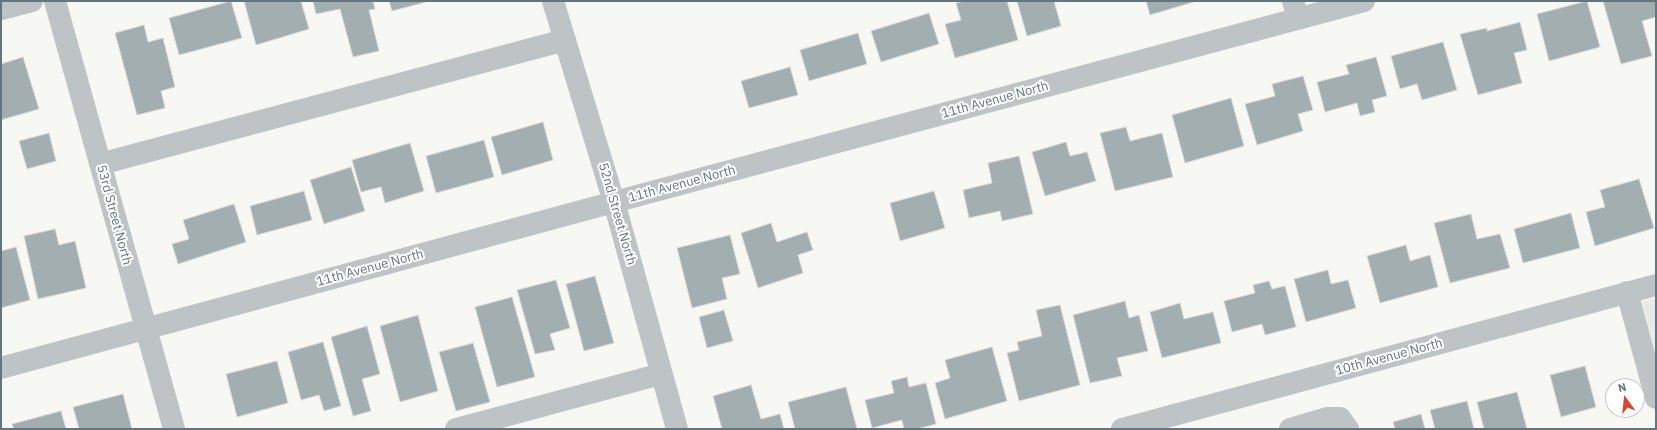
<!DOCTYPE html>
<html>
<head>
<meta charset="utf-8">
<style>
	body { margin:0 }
	#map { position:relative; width:1657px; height:430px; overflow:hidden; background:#f7f7f4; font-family:"IBM Plex Sans",sans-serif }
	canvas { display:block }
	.frame { position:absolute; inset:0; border:2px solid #64767d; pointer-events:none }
	.north { position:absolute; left:1605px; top:378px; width:40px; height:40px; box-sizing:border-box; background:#fff; border:1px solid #c1c8cb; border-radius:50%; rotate:345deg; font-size:11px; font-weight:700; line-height:16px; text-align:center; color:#64767d }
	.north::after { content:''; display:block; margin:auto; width:14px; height:18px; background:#d74635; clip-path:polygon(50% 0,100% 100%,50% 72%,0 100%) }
</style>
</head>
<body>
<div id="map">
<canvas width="1657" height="430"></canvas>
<div class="frame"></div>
<div class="north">N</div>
</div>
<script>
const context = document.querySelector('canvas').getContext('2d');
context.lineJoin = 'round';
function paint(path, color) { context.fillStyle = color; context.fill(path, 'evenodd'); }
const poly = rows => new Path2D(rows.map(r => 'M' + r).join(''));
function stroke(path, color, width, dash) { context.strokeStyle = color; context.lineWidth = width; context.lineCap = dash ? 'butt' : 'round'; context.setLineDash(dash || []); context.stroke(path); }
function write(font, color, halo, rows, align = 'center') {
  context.font = font + ' "IBM Plex Sans",sans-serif'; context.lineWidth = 4; context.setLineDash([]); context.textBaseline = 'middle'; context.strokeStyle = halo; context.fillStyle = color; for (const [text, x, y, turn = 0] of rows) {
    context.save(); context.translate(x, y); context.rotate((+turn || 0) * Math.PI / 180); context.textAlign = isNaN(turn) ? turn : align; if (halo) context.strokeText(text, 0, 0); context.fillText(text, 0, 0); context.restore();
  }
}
paint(poly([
	[1656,298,1656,353,1642,302]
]), '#e8e9e8');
const building = poly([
	[231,1,242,38,179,55,169,18,231,1],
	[244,1,301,1,309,29,256,45,244,1],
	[313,1,373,1,375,9,369,10,379,51,353,57,340,9,316,14,313,1],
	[389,1,430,1,392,11,389,1],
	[964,1,1007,1,1018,40,955,58,945,24,961,20,956,3,964,1],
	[1017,1,1054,1,1061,26,1027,36,1017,1],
	[1146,1,1197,1,1150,15,1146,1],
	[1587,1,1600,47,1549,61,1537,14,1587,1],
	[1603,1,1656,1,1656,17,1642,21,1652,56,1621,64,1603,1],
	[929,13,939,44,881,62,871,31,929,13],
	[1520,22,1527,50,1514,53,1522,83,1478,95,1460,34,1487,28,1487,31,1520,22],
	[144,25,148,42,163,38,175,87,161,91,165,108,137,115,115,33,144,25],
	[858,33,867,64,809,81,800,50,858,33],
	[1443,42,1457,90,1422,100,1417,84,1400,89,1391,56,1443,42],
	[23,57,39,109,1,120,1,64,23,57],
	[1376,57,1387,96,1372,100,1375,112,1360,116,1357,103,1325,112,1317,82,1349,74,1346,65,1376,57],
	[790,67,798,95,749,108,741,81,790,67],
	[1303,76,1313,110,1298,114,1303,131,1257,145,1245,104,1275,96,1272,84,1303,76],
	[1231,98,1244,146,1185,163,1172,115,1231,98],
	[543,122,553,160,502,175,491,137,543,122],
	[1126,127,1130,141,1162,133,1173,177,1115,191,1100,133,1126,127],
	[49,133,56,161,27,169,19,141,49,133],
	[484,140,494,177,436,193,426,156,484,140],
	[1066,142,1070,156,1087,152,1096,181,1045,196,1032,152,1066,142],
	[410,143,424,191,385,203,381,187,361,192,352,160,410,143],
	[1019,156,1033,214,1002,221,1000,211,969,218,963,190,992,183,988,163,1019,156],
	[351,167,365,211,324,224,310,180,351,167],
	[1639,179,1654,228,1595,246,1586,212,1605,207,1600,190,1639,179],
	[304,191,312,220,257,235,250,206,304,191],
	[934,191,945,228,900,241,890,203,934,191],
	[234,204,246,242,178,264,172,244,189,239,183,220,234,204],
	[1571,213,1580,248,1523,263,1514,229,1571,213],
	[1471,214,1477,239,1500,234,1510,268,1450,283,1434,223,1471,214],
	[771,223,777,242,807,232,813,250,798,255,803,273,758,288,741,233,771,223],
	[55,229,59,245,75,241,86,288,38,299,24,236,55,229],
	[730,235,740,274,722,278,727,299,692,308,677,248,730,235],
	[1406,245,1410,261,1430,255,1438,287,1380,303,1367,256,1406,245],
	[16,247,30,300,1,308,1,251,16,247],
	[1328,270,1331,284,1348,280,1356,308,1306,322,1294,279,1328,270],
	[595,276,614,343,584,351,566,284,595,276],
	[556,280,570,328,550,334,555,350,535,354,517,290,556,280],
	[1269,281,1272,289,1285,286,1296,327,1265,335,1262,324,1232,332,1224,301,1255,293,1253,285,1269,281],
	[512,297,535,377,497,387,475,307,512,297],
	[1125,301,1129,318,1139,315,1148,351,1117,358,1122,376,1090,383,1073,315,1125,301],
	[1180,303,1184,319,1213,312,1221,343,1162,358,1150,312,1180,303],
	[1060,305,1080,385,1019,401,1007,353,1019,350,1017,342,1042,336,1036,310,1060,305],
	[724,310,733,341,707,348,699,317,724,310],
	[418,315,438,391,400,402,380,326,418,315],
	[367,326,380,374,362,379,371,411,353,416,331,337,367,326],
	[323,342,341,406,324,411,319,395,301,400,288,352,323,342],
	[473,343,490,402,456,411,439,352,473,343],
	[992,347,1007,401,945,419,935,383,950,378,945,360,992,347],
	[277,361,288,403,237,417,226,374,277,361],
	[1585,366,1596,407,1561,417,1550,375,1585,366],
	[907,377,909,387,926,383,936,424,917,429,904,429,902,420,872,428,865,400,894,393,891,381,907,377],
	[751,385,761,419,780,414,784,429,722,429,713,396,751,385],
	[846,387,857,429,795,429,788,402,846,387],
	[1517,392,1527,429,1484,429,1477,402,1517,392],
	[123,394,132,429,79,429,73,407,123,394],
	[1467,401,1474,429,1435,429,1430,410,1467,401],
	[61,411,66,429,14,429,12,424,61,411],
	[1421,414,1425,429,1395,429,1393,422,1421,414]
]);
paint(building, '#a3aeb1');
stroke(building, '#d9d8d7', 1);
stroke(poly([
	[55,1,174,429],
	[553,1,614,202,677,429],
	[1293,1,1298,19],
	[1,9,32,1],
	[100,164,565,40],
	[1627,292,1656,398],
	[1,368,614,202,1364,1],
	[456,429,661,374],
	[1122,429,1656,285],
	[1290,429,1327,418,1340,418,1348,429]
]), '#bec4c6', 22);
write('13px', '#64767d', '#fff', [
	["11th Avenue North",995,100,-15],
	["11th Avenue North",682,184,-15],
	["52nd Street North",617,214,74],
	["53rd Street North",114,215,75],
	["11th Avenue North",370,268,-15],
	["10th Avenue North",1389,357,-15]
]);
</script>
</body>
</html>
